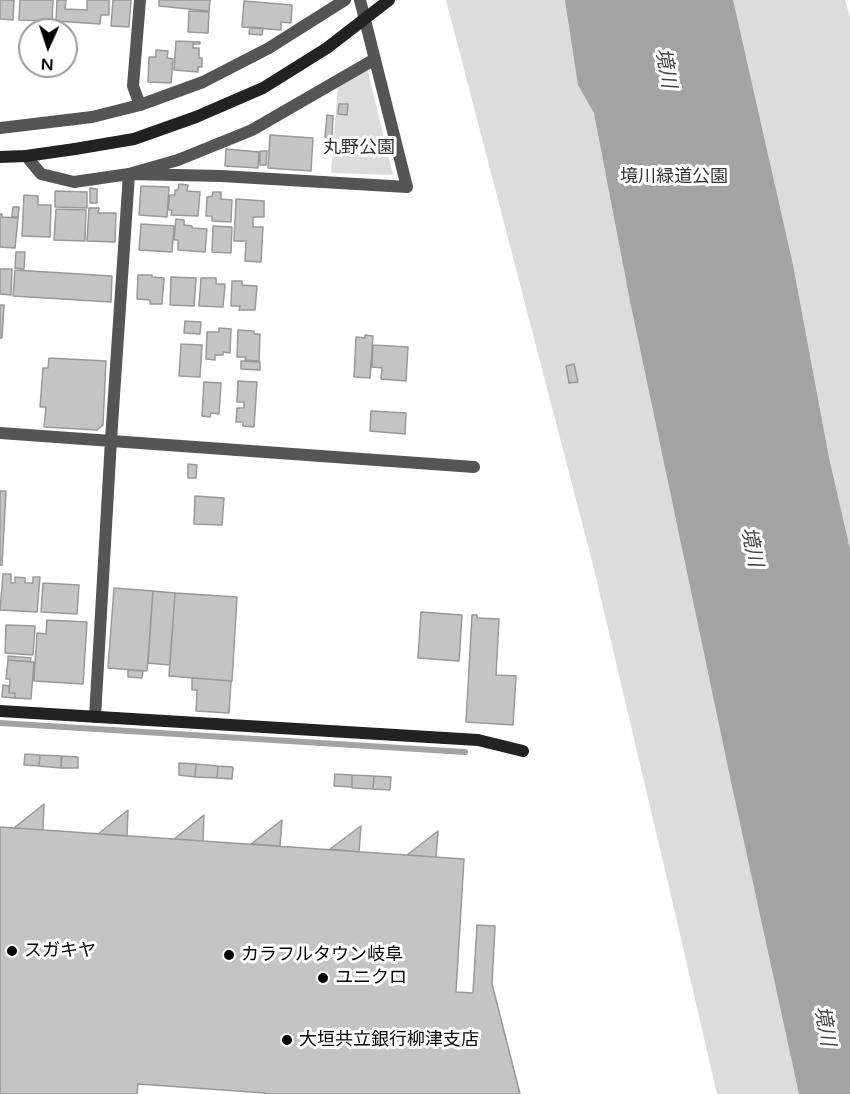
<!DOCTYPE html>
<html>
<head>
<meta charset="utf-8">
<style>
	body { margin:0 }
	#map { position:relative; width:850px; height:1094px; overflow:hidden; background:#fff; font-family:"Varela Round",sans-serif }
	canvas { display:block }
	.north { position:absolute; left:18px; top:18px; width:60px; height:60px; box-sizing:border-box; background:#fff; border:2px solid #999; border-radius:50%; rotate:183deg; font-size:16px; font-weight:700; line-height:24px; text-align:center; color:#000 }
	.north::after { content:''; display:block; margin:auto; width:21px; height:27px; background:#000; clip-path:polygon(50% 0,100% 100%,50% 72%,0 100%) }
</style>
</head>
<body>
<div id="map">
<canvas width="850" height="1094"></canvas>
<div class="north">N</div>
</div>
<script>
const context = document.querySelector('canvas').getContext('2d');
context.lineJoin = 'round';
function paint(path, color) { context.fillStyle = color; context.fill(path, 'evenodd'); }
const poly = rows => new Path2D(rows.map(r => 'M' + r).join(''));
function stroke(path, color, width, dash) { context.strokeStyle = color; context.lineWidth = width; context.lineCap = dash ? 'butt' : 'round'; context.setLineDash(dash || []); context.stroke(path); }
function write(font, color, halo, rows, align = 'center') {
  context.font = font + ' "Varela Round","Noto Sans JP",sans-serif'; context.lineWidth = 6; context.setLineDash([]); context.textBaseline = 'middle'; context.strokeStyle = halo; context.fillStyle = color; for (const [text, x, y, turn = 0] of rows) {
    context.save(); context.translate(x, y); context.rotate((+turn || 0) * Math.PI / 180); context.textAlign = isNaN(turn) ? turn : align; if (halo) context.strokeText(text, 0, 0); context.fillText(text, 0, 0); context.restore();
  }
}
paint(poly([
	[446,0,845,0,850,17,850,1094,717,1094,668,883,593,565],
	[367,68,393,175,331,173,338,86]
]), '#dcdcdc');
paint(poly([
	[565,0,733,0,793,265,829,458,850,549,850,1094,799,1094,733,791,630,301,594,113,578,85]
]), '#a3a3a3');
stroke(poly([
	[0,723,465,752]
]), '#a3a3a3', 6);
const building = poly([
	[0,0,14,0,13,20,0,19,0,0],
	[20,0,53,0,52,21,19,20,20,0],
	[57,0,66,0,65,9,87,10,87,0,109,0,109,15,101,15,100,24,56,21,57,0],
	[113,0,131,0,129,27,111,26,113,0],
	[159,0,210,0,209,11,159,6,159,0],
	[244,1,292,5,291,23,281,22,281,30,242,27,244,1],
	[189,11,209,12,208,33,188,32,189,11],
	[250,27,263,28,262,35,249,34,250,27],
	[176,41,200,42,200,44,193,44,193,48,199,48,199,58,202,58,202,67,198,67,198,72,174,70,176,41],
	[156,50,168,51,167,58,173,59,171,83,148,82,149,57,156,57,156,50],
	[339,104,348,104,347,115,338,114,339,104],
	[327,115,333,116,332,138,325,137,327,115],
	[270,135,313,138,311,171,268,168,270,135],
	[226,149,259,152,258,168,225,166,226,149],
	[260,151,267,151,266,165,260,165,260,151],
	[179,184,188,185,187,191,200,192,198,216,171,215,172,210,168,210,170,195,175,195,175,190,178,190,179,184],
	[141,186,169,187,167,217,139,215,141,186],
	[90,188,97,189,97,203,90,203,90,188],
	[55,191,87,192,87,208,55,207,55,191],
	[213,192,221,192,221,199,232,200,231,222,212,221,212,216,206,216,207,197,212,196,213,192],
	[24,195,38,196,38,205,51,205,50,237,22,236,24,195],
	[236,199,264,201,264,217,253,217,253,227,263,227,261,262,245,261,246,241,234,241,236,199],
	[13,207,19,207,18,217,12,217,13,207],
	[89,208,99,208,98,213,116,213,115,242,87,241,89,208],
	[56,209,86,210,85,241,54,240,56,209],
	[0,214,2,214,2,217,18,218,15,248,0,247,0,214],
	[176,219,184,220,184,225,192,226,192,228,207,229,205,252,178,250,178,240,174,240,176,219],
	[141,224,174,226,172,252,139,250,141,224],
	[213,226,232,227,231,253,212,252,213,226],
	[16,252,25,252,24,269,15,268,16,252],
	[0,269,12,269,11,295,0,294,0,269],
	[15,270,112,276,111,302,13,296,15,270],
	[138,275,152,275,152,277,164,278,162,304,150,304,150,300,137,299,138,275],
	[171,277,196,278,194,306,170,305,171,277],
	[201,278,216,278,216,284,225,284,223,307,199,306,201,278],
	[232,281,242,281,242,285,257,286,255,310,239,310,240,306,231,306,232,281],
	[0,305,4,305,2,338,0,338,0,305],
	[185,321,201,322,200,334,184,333,185,321],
	[219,328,231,329,230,353,223,352,223,355,215,355,215,360,206,359,207,332,219,332,219,328],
	[238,330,254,331,254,334,260,334,259,361,245,360,246,357,237,357,238,330],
	[365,335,373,336,370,378,354,377,356,337,365,338,365,335],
	[181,344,202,345,200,377,179,376,181,344],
	[373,345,408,347,406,381,381,379,382,368,372,367,373,345],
	[49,358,106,361,103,425,97,430,44,427,46,407,40,407,43,368,48,368,49,358],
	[241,361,260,362,260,370,241,369,241,361],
	[574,364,578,382,569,383,566,366,574,364],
	[238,381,257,382,254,427,243,426,243,422,236,422,237,408,244,408,244,402,237,402,238,381],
	[204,382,221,383,219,414,211,413,210,417,202,416,204,382],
	[371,411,406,413,405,434,370,431,371,411],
	[188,464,197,465,196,478,188,478,188,464],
	[0,491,6,491,2,565,0,565,0,491],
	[195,496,224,498,222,525,194,524,195,496],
	[3,574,11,574,11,583,15,583,15,577,25,578,25,583,33,583,33,577,40,577,37,612,0,610,3,574],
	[43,583,79,585,77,614,41,612,43,583],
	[114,588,153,591,147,671,108,668,114,588],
	[153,591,175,593,170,665,148,663,153,591],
	[175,593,237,597,232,681,169,676,175,593],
	[421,612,462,615,459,661,418,658,421,612],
	[472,615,477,615,477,618,499,619,496,675,516,676,513,725,466,722,472,615],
	[47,620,87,622,83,684,34,681,37,633,46,634,47,620],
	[6,625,35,626,33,655,5,653,6,625],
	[8,656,31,658,30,662,8,660,8,656],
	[8,660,34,662,31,699,15,698,15,693,9,693,10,679,6,679,8,660],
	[128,670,143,671,142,678,128,677,128,670],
	[192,678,231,681,229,713,196,711,197,690,192,690,192,678],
	[3,685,9,686,9,693,15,693,15,698,2,697,3,685],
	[25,754,40,755,39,766,24,765,25,754],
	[40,755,61,756,61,768,39,766,40,755],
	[62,756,78,757,78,768,61,768,62,756],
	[179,763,196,764,195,777,179,775,179,763],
	[196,764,218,766,217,778,195,777,196,764],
	[218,766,233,767,232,779,217,778,218,766],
	[335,774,352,775,352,787,334,786,335,774],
	[352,775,374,776,373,789,352,788,352,775],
	[374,776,391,777,390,790,373,789,374,776],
	[44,804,43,830,14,828,44,804],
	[128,810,127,836,98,834,128,810],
	[204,815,203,841,174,839,204,815],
	[282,820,280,846,251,844,282,820],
	[361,826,359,852,330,849,361,826],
	[0,827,464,859,456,992,473,993,477,925,495,926,492,984,520,1094,265,1094,265,1093,138,1084,137,1094,0,1094,0,827],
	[438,831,436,857,407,855,438,831]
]);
paint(building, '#c4c4c4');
stroke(building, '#999', 1.5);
stroke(poly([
	[140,105,133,86,140,0],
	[0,128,92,117,140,105,203,82,269,48,345,0],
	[26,156,41,174,74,182,129,174,178,160,252,130,375,59],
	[0,433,474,467],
	[95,717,111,440,129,174,221,176,407,187,360,0]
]), '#555', 12);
stroke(poly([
	[0,157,26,156,75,149],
	[0,711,478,740,523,751]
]), '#222', 12);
stroke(poly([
	[75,149,134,139,196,117,263,88,327,48,389,0]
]), '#222', 12);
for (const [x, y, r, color] of [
	[12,951,6,"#000"],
	[229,955,6,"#000"],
	[323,978,6,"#000"],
	[287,1040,6,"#000"]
]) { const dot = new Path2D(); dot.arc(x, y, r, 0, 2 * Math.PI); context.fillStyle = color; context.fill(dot); stroke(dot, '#fff', 2); }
write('18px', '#333', '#fff', [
	["丸野公園",359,148],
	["境川緑道公園",674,177]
]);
write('18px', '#000', '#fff', [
	["スガキヤ",24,951],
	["カラフルタウン岐阜",241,955],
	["ユニクロ",335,978],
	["大垣共立銀行柳津支店",299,1040]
], 'left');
write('italic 20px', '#444', '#fff', [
	["境川",665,68,80],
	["境川",751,547,78],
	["境川",824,1026,80]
]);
</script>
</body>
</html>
